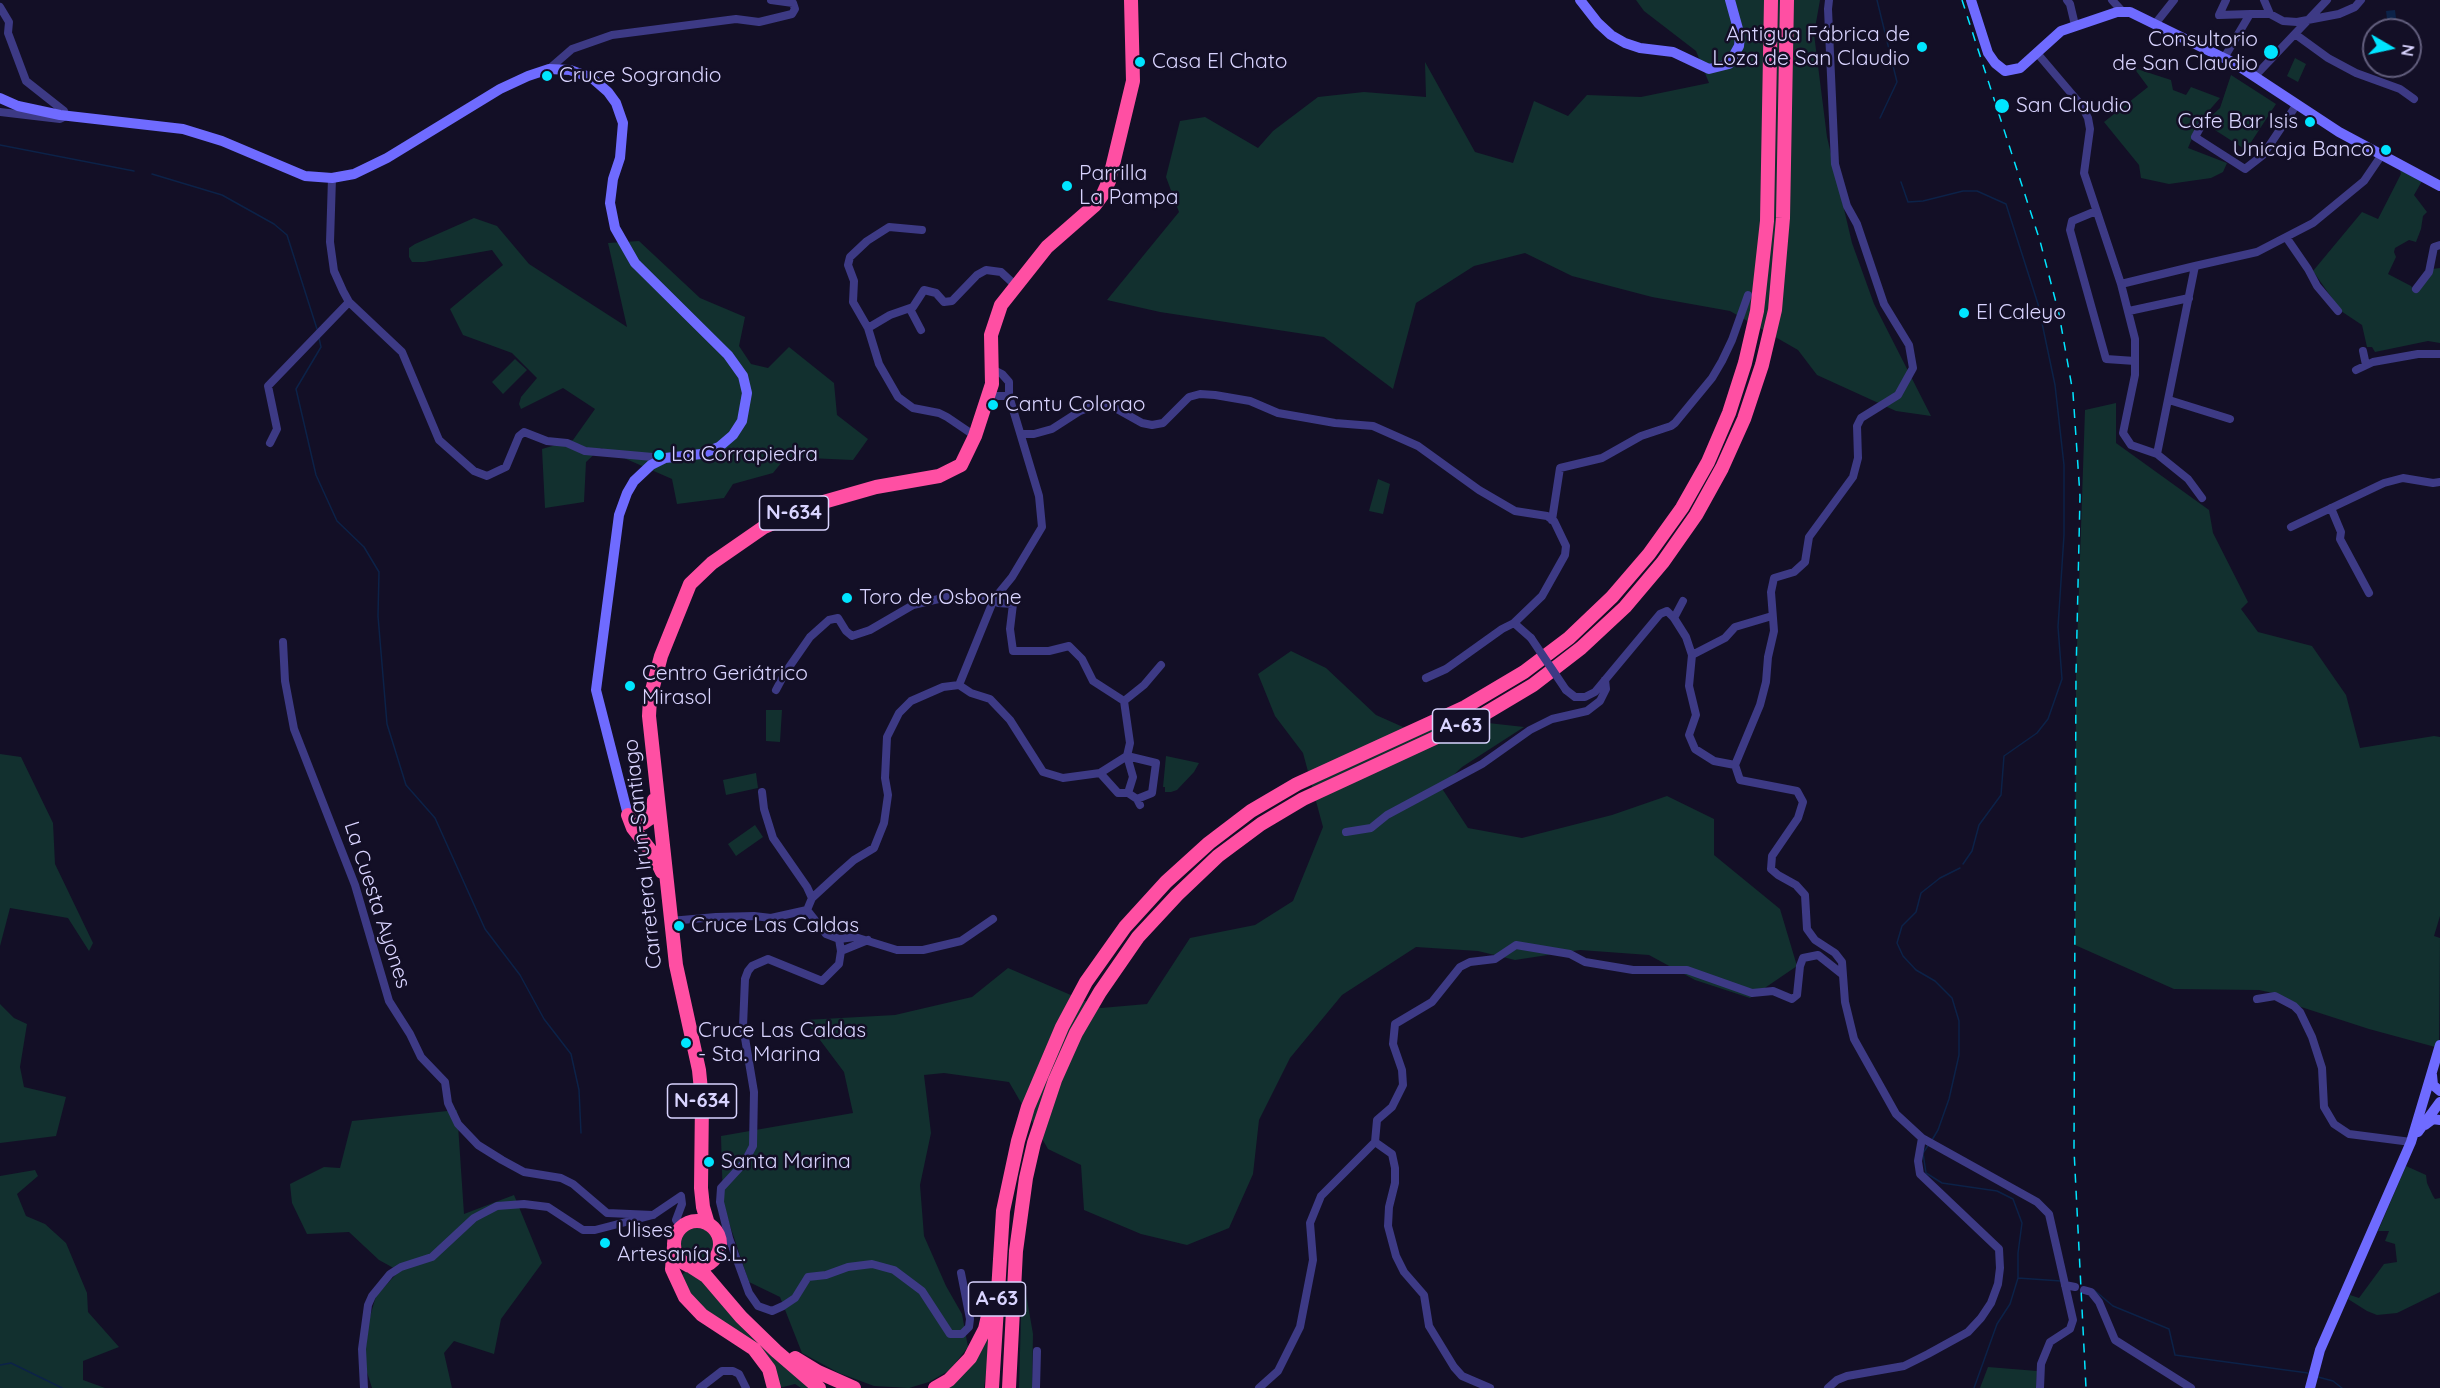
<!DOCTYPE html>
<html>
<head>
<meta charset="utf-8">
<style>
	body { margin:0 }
	#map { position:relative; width:2440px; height:1388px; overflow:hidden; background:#130f26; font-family:Quicksand,sans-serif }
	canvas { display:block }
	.north { position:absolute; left:2362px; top:18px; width:60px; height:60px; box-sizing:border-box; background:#130f26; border:2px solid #625e7d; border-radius:50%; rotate:99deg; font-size:16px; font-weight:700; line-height:24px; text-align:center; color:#d9d4ff }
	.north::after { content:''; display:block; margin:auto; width:21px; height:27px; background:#00e5ff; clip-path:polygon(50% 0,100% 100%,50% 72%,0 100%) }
</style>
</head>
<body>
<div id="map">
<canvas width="2440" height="1388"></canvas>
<div class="north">N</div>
</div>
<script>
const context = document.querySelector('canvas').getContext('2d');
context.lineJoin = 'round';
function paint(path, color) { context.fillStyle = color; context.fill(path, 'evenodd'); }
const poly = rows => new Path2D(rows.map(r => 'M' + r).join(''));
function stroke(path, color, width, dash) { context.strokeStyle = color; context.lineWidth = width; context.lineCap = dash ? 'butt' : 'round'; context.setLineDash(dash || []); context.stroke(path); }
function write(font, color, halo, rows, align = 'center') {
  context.font = font + ' Quicksand,sans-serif'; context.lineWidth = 5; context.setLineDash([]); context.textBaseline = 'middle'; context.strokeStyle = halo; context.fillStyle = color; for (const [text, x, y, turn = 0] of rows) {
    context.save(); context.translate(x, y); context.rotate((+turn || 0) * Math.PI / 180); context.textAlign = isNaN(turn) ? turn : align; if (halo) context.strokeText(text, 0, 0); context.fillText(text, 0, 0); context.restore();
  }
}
paint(poly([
	[1636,0,1820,0,1814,34,1827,137,1852,243,1874,304,1931,416,1896,411,1817,375,1798,350,1730,311,1652,297,1572,276,1525,253,1474,266,1416,303,1393,389,1324,337,1160,312,1107,300,1179,212,1166,177,1180,121,1205,117,1258,148,1273,131,1318,97,1364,92,1426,97,1425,62,1475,152,1513,163,1534,101,1568,116,1587,95,1641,97,1709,83,1696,51,1644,11],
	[2295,58,2306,64,2298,82,2287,76],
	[2134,68,2171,80,2173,90,2186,95,2191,87,2220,98,2199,122,2188,148,2227,163,2223,172,2211,178,2169,184,2141,178,2139,165,2104,122,2148,87],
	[2231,75,2276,104,2246,150,2204,123,2220,108],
	[2400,170,2422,181,2414,195,2427,212,2423,216,2421,229,2416,242,2409,240,2395,248,2394,252,2396,257,2388,274,2411,286,2415,292,2432,269,2440,268,2440,343,2428,341,2375,352,2372,347,2367,347,2362,325,2341,311,2313,271,2362,212,2378,219,2401,174],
	[474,218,497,226,529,264,627,327,608,243,639,241,700,298,745,317,739,346,751,364,768,368,789,347,834,383,837,415,868,439,853,460,786,457,773,473,733,484,724,498,677,504,672,479,601,448,586,462,584,502,545,508,542,449,573,440,595,409,563,388,521,409,519,404,521,397,537,378,512,353,463,335,450,309,503,265,492,250,424,262,412,262,409,257,409,248,415,244],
	[515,359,527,370,503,394,492,382],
	[2116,403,2116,443,2209,510,2213,533,2248,602,2241,609,2258,632,2312,646,2346,695,2360,748,2434,736,2440,737,2440,916,2434,936,2440,938,2439,1048,2369,1029,2298,1006,2273,993,2259,990,2174,989,2075,945,2076,675,2085,410],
	[1378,479,1390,484,1383,514,1369,511],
	[1291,651,1326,668,1376,715,1403,727,1461,720,1524,727,1462,767,1441,787,1468,828,1522,838,1612,815,1667,796,1714,819,1714,855,1780,909,1797,966,1750,998,1695,980,1649,955,1580,950,1515,960,1478,951,1416,947,1342,995,1290,1058,1259,1120,1253,1174,1229,1228,1187,1245,1141,1234,1084,1210,1081,1165,1048,1149,1009,1082,944,1073,924,1075,931,1133,920,1185,924,1236,946,1286,962,1314,968,1347,950,1370,929,1382,909,1388,874,1386,839,1373,802,1353,780,1297,749,1282,723,1205,721,1136,853,1113,844,1072,805,1020,895,1015,972,997,1008,968,1101,1008,1147,1004,1190,938,1255,925,1293,901,1323,827,1303,753,1275,716,1258,674],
	[766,710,782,710,780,742,766,741],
	[0,754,21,757,53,823,55,864,93,943,89,951,68,918,10,908,0,946],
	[1166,756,1199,763,1194,772,1177,790,1171,792,1165,792,1165,787,1163,787],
	[756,773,758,788,726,795,723,780],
	[755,825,763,837,736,856,728,844],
	[0,1004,14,1018,27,1024,20,1067,24,1087,66,1097,56,1136,0,1143],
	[457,1110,464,1214,514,1195,542,1263,501,1319,494,1354,454,1341,444,1353,452,1388,372,1388,364,1363,369,1320,376,1296,399,1271,379,1260,349,1232,307,1234,292,1203,290,1184,324,1167,340,1168,352,1121],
	[2406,1166,2426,1175,2427,1183,2433,1196,2435,1199,2440,1198,2440,1292,2397,1313,2377,1315,2367,1311,2348,1299,2350,1295,2359,1298,2384,1264,2397,1262,2395,1244,2385,1241,2389,1231,2378,1231],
	[35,1170,38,1176,17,1194,26,1216,45,1224,66,1243,87,1293,88,1312,119,1347,83,1361,83,1380,105,1388,0,1388,0,1176],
	'679 1244a18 18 0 1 1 36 0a18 18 0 1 1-36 0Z',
	[687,1270,702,1278,749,1335,811,1388,801,1388,795,1384,779,1388,777,1377,722,1324,692,1299,681,1276],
	[1022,1282,1024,1282,1033,1334,1032,1388,1019,1388],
	[988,1331,989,1349,984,1388,942,1388],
	[1988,1367,2037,1371,2036,1388,1980,1388]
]), '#12302f');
paint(poly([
	[2395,10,2397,26,2388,27,2386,11]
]), '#0c2248');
stroke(poly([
	[1877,0,1897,82,1880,118],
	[0,145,134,171],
	[152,174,222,195,274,224,287,235,317,329],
	[1901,182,1908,202,1923,201,1963,191,1977,191,2006,204,2038,304,2055,385,2064,465,2064,535,2058,627,2062,679,2048,719,2037,733,2004,756,2001,795,1979,825,1972,851,1963,864],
	[319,338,321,347,296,389,316,475,337,521,364,547,379,572,378,616,387,724,406,785,435,818,485,929,520,975,544,1019,571,1054,579,1090,581,1133],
	[1932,1140,1938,1130,1949,1099,1959,1055,1959,1021,1952,998,1935,981,1916,970,1903,956,1897,943,1902,926,1916,912,1921,893,1940,878,1960,868],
	[1929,1144,1923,1153,1926,1173,1942,1183,1997,1191,2013,1199,2022,1223,2018,1253,2018,1278,2010,1304,1997,1324,1974,1388],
	[2018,1278,2061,1281],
	[2094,1290,2113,1306,2169,1329,2175,1355,2308,1373],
	[0,1365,11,1363,62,1388],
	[2318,1377,2333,1381,2342,1388]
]), '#0c2248', 1.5);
stroke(poly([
	[1829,0,1828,9,1835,164,1847,206,1857,224,1884,304,1909,345,1913,368,1898,395,1861,418,1857,426,1858,458,1853,477,1809,537,1805,562,1794,572,1774,578,1771,592,1774,631,1768,657,1766,682,1760,705,1735,765,1740,780,1797,791,1803,802,1798,818,1772,856,1771,869,1778,875,1796,885,1805,895,1807,929,1815,940,1835,953,1842,962,1845,1002,1854,1039,1896,1114,1922,1138,2037,1202,2049,1214,2073,1320,2070,1329,2050,1342,2041,1364,2040,1388],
	[2067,0,2070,4,2075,25],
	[2112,0,2122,11],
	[2264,0,2270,14,2283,21,2297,22,2339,14,2355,7,2361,0],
	[0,7,9,22,8,33,26,81,64,111,66,116,60,119,0,112],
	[2250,14,2270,14],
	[2155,24,2174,0],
	[2295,34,2328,58,2356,73,2400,89,2414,99],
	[2037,53,2082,106,2088,118,2090,129,2084,173,2121,284,2135,339,2135,375,2123,433,2131,445,2157,454,2195,266,2257,252,2313,223,2364,181,2381,156],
	[2224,58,2250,14,2219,15,2226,0],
	[549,69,572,49,612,35,736,19,759,22,792,14,795,9,793,3,771,0],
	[2255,76,2327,0],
	[2201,126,2195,137,2245,169,2263,155,2297,104],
	[332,178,330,242,334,271,343,291,349,302,402,352,439,440,474,471,487,476,506,467,519,436,524,432,547,441,567,443,585,451,664,458],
	[2096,211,2072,221,2070,230,2106,359,2135,361],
	[922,230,889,227,867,241,850,257,848,265,854,281,853,302,868,328,879,364,898,397,913,408,939,413,947,417,975,436],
	[2286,237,2308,269,2317,286,2338,311],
	[2121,284,2195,266],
	[2416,289,2429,272,2434,247,2440,245],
	[910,309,921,330],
	[2129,311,2189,298],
	[868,328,890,315,913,307,924,290,936,293,944,302,952,301,977,275,986,270,1001,272,1015,285],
	[2363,351,2366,365],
	[992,369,1002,374,1009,382,1009,396],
	[2356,370,2373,362,2418,354,2440,354],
	[2169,400,2230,419],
	[1021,434,1034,434,1052,429,1080,411,1093,406,1103,405,1117,409,1142,423,1152,425,1163,423,1189,397,1200,394,1215,395,1250,401,1278,413,1301,417,1335,423,1373,426,1418,446,1479,490,1515,511,1547,516,1554,521,1566,546,1565,555,1542,596,1514,623,1502,629,1446,669,1426,678],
	[270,443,277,429,268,386,349,302],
	[2157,454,2188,479,2202,498],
	[2331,508,2341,532,2340,539,2369,593],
	[1552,520,1560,468,1602,458,1641,436,1671,426,1675,423,1712,378,1722,361,1732,340,1748,295],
	[2291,527,2384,483,2403,478,2433,483,2440,482],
	[1674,618,1683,601],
	[1514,623,1531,638],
	[283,642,285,681,294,729,355,885,389,1001,410,1034,421,1057,445,1082,448,1103,458,1124,478,1145,502,1160,524,1172,561,1178,573,1184,607,1213,653,1215],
	[1692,655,1689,686,1696,715,1689,735,1695,749,1714,761,1735,765],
	[959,685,971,693,990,699,1010,720,1043,772,1063,778,1100,773,1118,793,1128,793,1137,799,1140,805],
	[776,690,785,673,810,637,829,620,838,618,846,631,852,636,870,630,913,605,947,597,986,597,994,599,998,603,1013,604,1010,629,1013,651,1049,651,1069,646,1082,659,1093,681,1124,701],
	[1566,690,1575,697,1585,697,1595,692,1660,614,1667,611,1674,618,1686,637,1692,655,1725,638,1735,627,1772,616],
	[1100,773,1127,756,1130,743,1124,701,1144,685,1161,665],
	[762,792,764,809,773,838,807,887,812,898],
	[1128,793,1133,777,1127,756,1156,763,1152,793,1137,799],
	[1346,832,1371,828,1387,815,1482,764,1530,730,1552,719,1587,711,1600,701,1606,689,1605,680],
	[807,910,812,898,837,875,854,860,874,848,884,823,888,795,885,778,887,737,899,713,911,701,943,687,959,685,994,599,1012,577,1042,527,1039,496,1009,396,988,396],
	[670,921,716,917,754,916,771,918,807,910,826,934,839,939,841,951,839,964,822,981,768,959,752,966,748,971,745,979,743,1026,754,1092,753,1146,744,1163,721,1188,720,1202,729,1238,721,1241],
	[839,939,855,937,897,950,923,950,961,941,993,919],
	[841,951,868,940],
	[2257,999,2275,996,2294,1006,2300,1012,2312,1037,2322,1068,2324,1107,2334,1124,2349,1134,2411,1142],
	[1375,1142,1392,1154,1395,1168,1395,1183,1389,1207,1388,1226,1396,1256,1404,1272,1424,1295,1429,1326,1454,1367,1462,1376,1490,1388],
	[729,1238,749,1293,758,1306,772,1311,783,1306,795,1298,808,1277,826,1275,848,1267,872,1264,894,1270,922,1291,950,1334,962,1334,969,1327,970,1319,961,1273],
	[2065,1285,2075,1287],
	[2084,1290,2091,1292,2099,1302,2115,1340,2191,1388],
	[364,1388,362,1349,368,1305,372,1296,390,1274,401,1267,432,1257,474,1218,497,1206,524,1204,548,1207,583,1230,595,1230,653,1215,681,1196,682,1204,676,1220,681,1227],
	[700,1388,722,1371,733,1371,739,1374,746,1388],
	[1036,1388,1037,1351],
	[1259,1388,1278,1371,1300,1327,1313,1260,1310,1223,1321,1196,1375,1142,1377,1120,1392,1107,1403,1085,1402,1070,1393,1044,1395,1024,1432,1002,1460,967,1470,962,1495,959,1516,945,1570,954,1585,962,1633,970,1687,970,1752,993,1773,991,1792,999,1797,995,1800,966,1803,958,1818,955,1842,974],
	[1828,1388,1837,1380,1847,1376,1904,1366,1928,1354,1968,1332,1981,1318,1991,1303,1998,1284,2000,1268,1999,1249,1920,1174,1918,1161,1922,1138]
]), '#3d3a85', 8);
stroke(poly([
	[1580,0,1598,23,1611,35,1625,43,1640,48,1673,52,1709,69,1729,64,1739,46,1740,36,1730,0],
	[1971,0,1988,53,1995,63,2005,71,2020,68,2061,31,2117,12,2130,12,2234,63,2339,132,2440,186],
	[0,98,18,106,60,115,183,129,222,141,305,176,332,178,354,174,387,158,500,89,528,76,549,69,570,70,592,78,608,92,616,103,623,123,620,158,613,179,610,203,615,228,635,263,728,355,743,376,747,393,742,421,733,435,719,447,701,454,665,458,651,465,634,481,627,493,619,515,596,690,628,815],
	[2432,1075,2433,1085,2440,1091],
	[2425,1125,2433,1119,2440,1120],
	[2418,1132,2440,1102],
	[2310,1388,2320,1350,2411,1142,2440,1045]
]), '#6f6bff', 10);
stroke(poly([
	[628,815,633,828,654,855,662,872],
	[643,823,653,816,654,800],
	'674 1244a23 23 0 1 1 46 0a23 23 0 1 1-46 0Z',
	[708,1224,703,1207,701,1188,702,1100,699,1070,676,965,649,716,650,698,661,656,690,584,712,563,764,527,820,503,876,487,939,476,961,465,975,436,992,384,991,335,1001,305,1047,247,1095,205,1103,194,1109,181,1133,81,1131,0],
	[674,1246,672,1269,685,1297,702,1315,754,1349,769,1369,774,1388],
	[692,1267,706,1276,741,1317,776,1351,819,1388],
	[795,1358,818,1372,854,1388],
	[935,1388,949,1380,970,1358,985,1329,990,1307],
	[992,1388,1003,1211,1018,1141,1028,1107,1062,1027,1086,982,1125,927,1166,882,1209,843,1251,811,1297,784,1465,707,1524,672,1569,638,1612,597,1649,554,1682,508,1708,462,1729,413,1745,363,1757,311,1767,221,1771,0],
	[1009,1388,1016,1251,1026,1178,1034,1143,1055,1080,1076,1033,1100,992,1138,937,1177,895,1218,856,1261,824,1303,799,1476,719,1533,685,1581,648,1625,607,1663,562,1696,515,1722,468,1744,419,1762,365,1775,310,1783,218,1787,0]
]), '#ff4fa3', 14);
stroke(poly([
	[1962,0,2040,241,2059,314,2073,393,2080,496,2076,675,2074,1150,2086,1388]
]), '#00e5ff', 1.5, [9, 8]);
stroke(poly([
	[1531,638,1566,690]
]), '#3d3a85', 8);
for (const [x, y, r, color] of [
	[1922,47,6,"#00e5ff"],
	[2271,52,8,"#00e5ff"],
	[1140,62,6,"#00e5ff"],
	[547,76,6,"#00e5ff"],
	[2002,106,8,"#00e5ff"],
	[2310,122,6,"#00e5ff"],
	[2386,150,6,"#00e5ff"],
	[1067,186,6,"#00e5ff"],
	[1964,313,6,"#00e5ff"],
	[993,405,6,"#00e5ff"],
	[659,455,6,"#00e5ff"],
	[847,598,6,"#00e5ff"],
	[630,686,6,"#00e5ff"],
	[679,926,6,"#00e5ff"],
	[686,1043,6,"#00e5ff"],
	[709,1162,6,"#00e5ff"],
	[605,1243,6,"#00e5ff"]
]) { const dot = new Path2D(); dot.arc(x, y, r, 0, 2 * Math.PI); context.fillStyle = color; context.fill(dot); stroke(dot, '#130f26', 2); }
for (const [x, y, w] of [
	[794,513,69],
	[1461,726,57],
	[702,1101,69],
	[997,1299,57]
]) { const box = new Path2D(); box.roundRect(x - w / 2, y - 17, w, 34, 4.5); context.fillStyle = '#130f26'; context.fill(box); stroke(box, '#d9d4ff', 1.5); }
write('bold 20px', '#d9d4ff', null, [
	["N-634",794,513],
	["A-63",1461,726],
	["N-634",702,1101],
	["A-63",997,1299]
]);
write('21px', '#d9d4ff', '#130f26', [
	["Antigua Fábrica de",1910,35,"right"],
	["Loza de San Claudio",1910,59,"right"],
	["Consultorio",2258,40,"right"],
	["de San Claudio",2258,64,"right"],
	["Casa El Chato",1152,62],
	["Cruce Sograndio",559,76],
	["San Claudio",2016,106],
	["Cafe Bar Isis",2298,122,"right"],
	["Unicaja Banco",2374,150,"right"],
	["Parrilla",1079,174],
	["La Pampa",1079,198],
	["El Caleyo",1976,313],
	["Cantu Colorao",1005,405],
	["La Corrapiedra",671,455],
	["Toro de Osborne",859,598],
	["Centro Geriátrico",642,674],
	["Mirasol",642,698],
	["Cruce Las Caldas",691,926],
	["Cruce Las Caldas",698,1031],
	["- Sta. Marina",698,1055],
	["Santa Marina",721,1162],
	["Ulises",617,1231],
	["Artesanía S.L.",617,1255]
], 'left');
write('21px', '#d9d4ff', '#130f26', [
	["Carretera Irún-Santiago",643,854,-96],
	["La Cuesta Ayones",377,905,72]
]);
</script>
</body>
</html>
